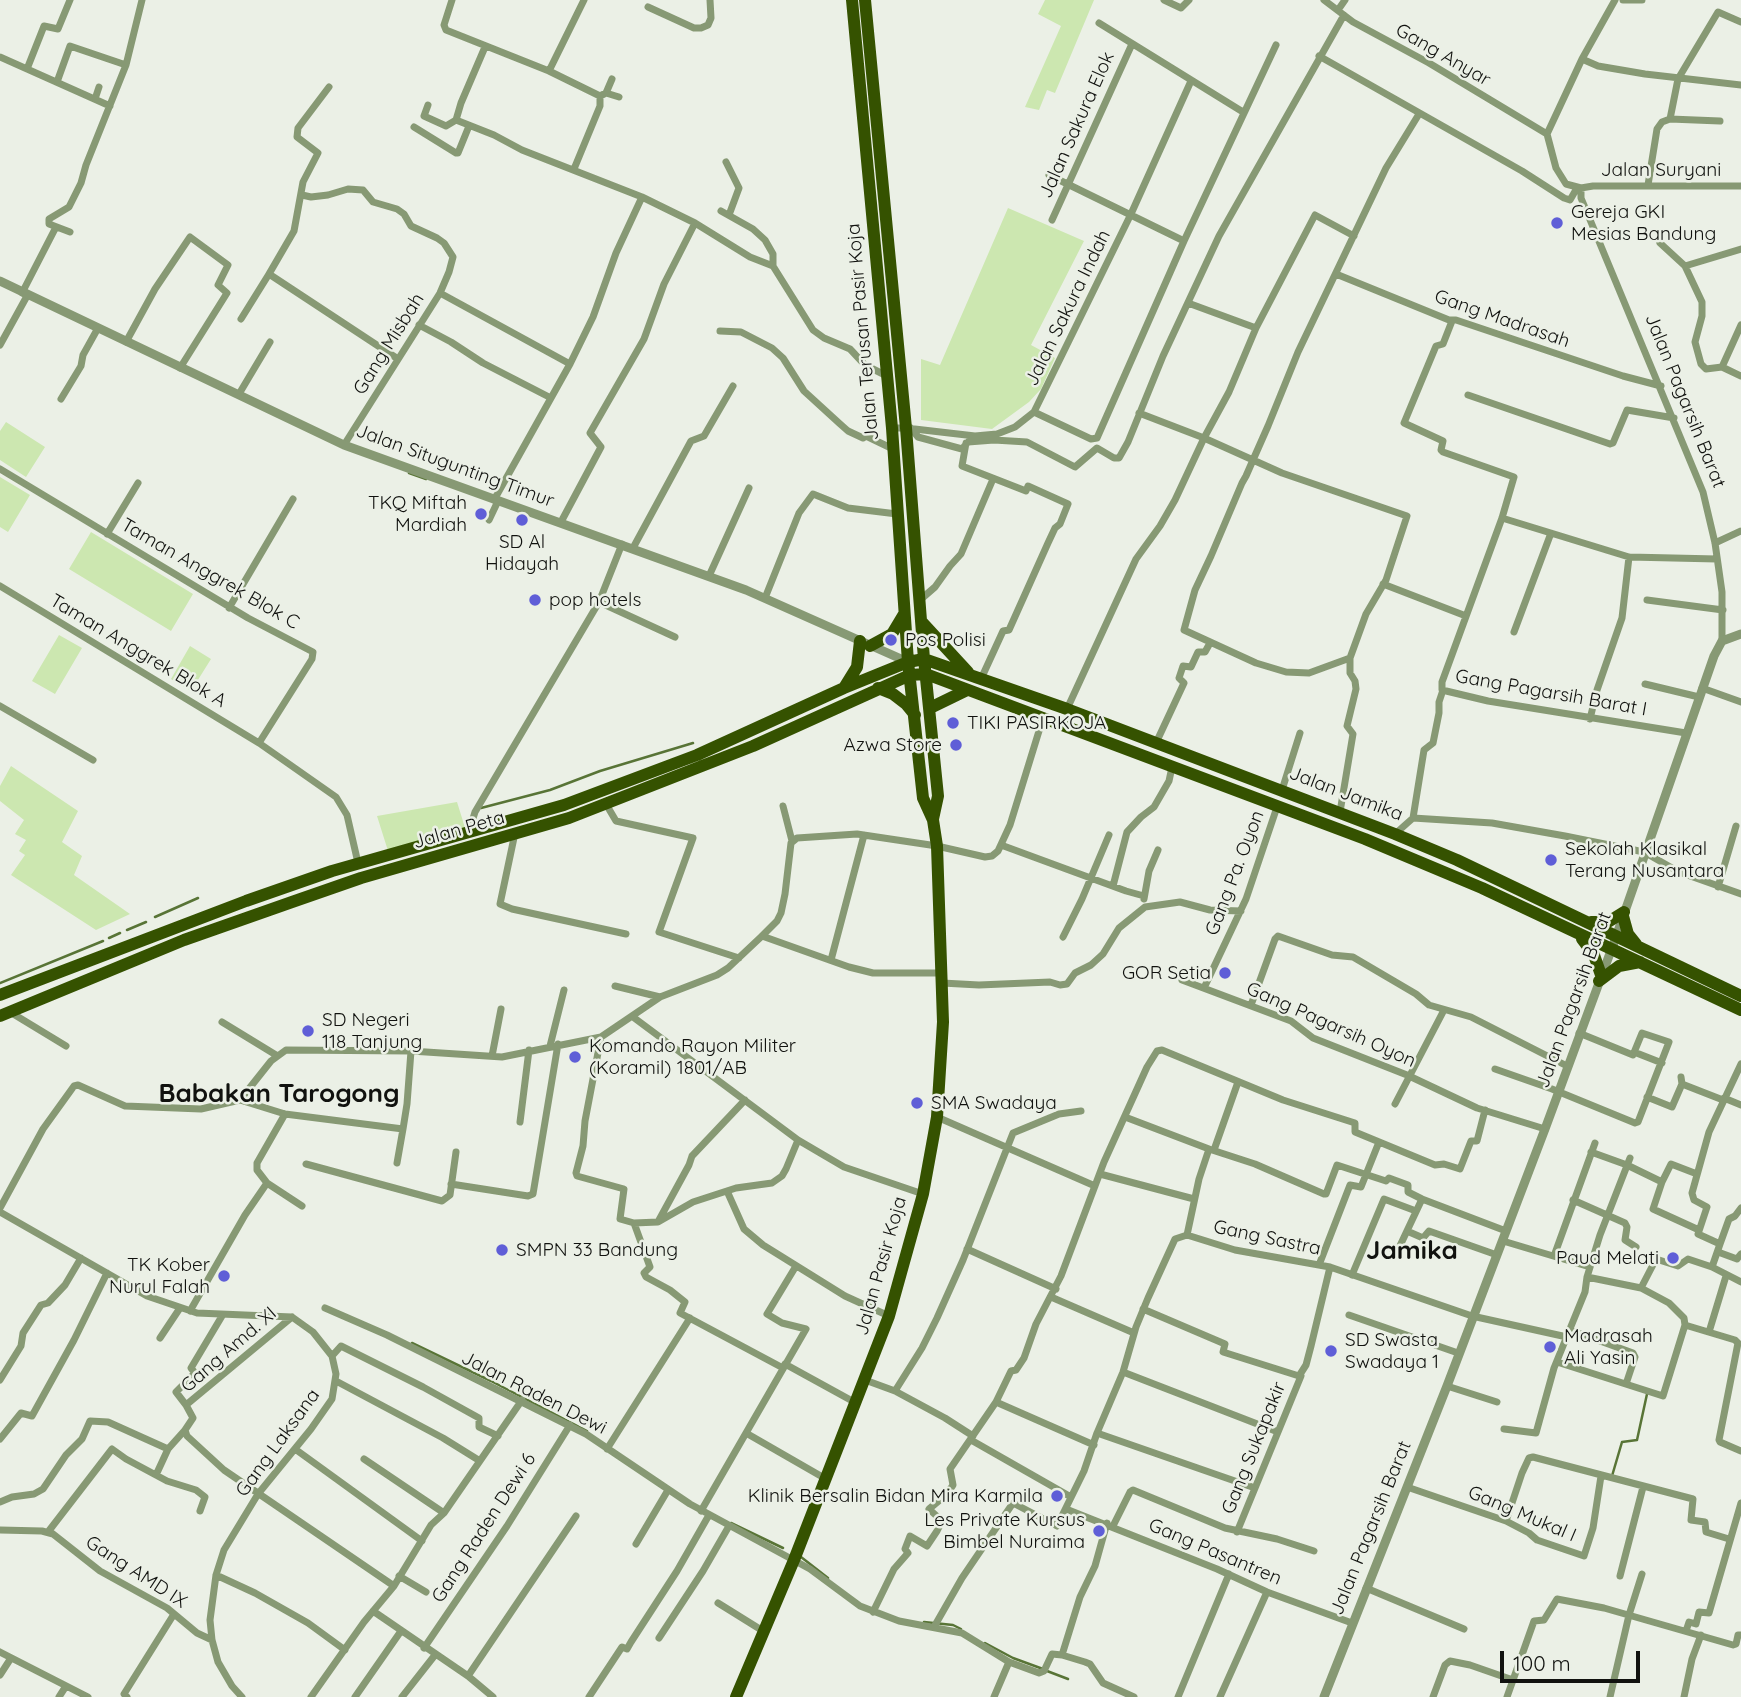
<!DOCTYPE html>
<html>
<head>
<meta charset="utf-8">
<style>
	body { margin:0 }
	#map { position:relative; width:1741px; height:1697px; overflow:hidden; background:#ebf0e6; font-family:Quicksand,sans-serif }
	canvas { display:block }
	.scale { position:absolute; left:1500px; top:1651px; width:140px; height:32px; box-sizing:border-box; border:4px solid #11120f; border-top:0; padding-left:9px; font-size:21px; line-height:24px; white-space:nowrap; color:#11120f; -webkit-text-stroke:5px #ebf0e6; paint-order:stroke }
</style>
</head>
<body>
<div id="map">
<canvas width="1741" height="1697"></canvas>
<div class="scale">100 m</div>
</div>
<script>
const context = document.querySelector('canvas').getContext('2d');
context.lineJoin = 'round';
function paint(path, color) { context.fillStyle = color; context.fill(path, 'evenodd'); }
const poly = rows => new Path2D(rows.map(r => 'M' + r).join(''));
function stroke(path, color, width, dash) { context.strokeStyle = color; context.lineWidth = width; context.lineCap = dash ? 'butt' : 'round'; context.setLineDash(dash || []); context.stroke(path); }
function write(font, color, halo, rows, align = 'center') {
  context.font = font + ' Quicksand,sans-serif'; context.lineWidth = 5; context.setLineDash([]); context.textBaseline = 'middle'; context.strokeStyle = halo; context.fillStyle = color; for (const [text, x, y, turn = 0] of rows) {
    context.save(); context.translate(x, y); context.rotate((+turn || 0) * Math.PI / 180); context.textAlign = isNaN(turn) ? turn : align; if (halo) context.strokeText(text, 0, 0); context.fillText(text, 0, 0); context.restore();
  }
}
paint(poly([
	[1045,0,1094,0,1055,93,1047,90,1039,110,1025,107,1061,26,1038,14],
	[1008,208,1084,241,1031,345,1055,358,1041,389,1029,402,992,429,921,420,921,359,940,365],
	[6,422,45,447,26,477,0,460,0,431],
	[0,477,30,495,8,532,0,527],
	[91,532,193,594,171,631,69,569],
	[59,635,82,648,55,694,32,681],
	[190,646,211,659,191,691,171,679],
	[11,766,78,811,62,842,82,856,74,875,130,914,96,930,11,875,25,855,19,851,26,840,15,834,24,820,0,801,0,786],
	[457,802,467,834,389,854,377,816]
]), '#cce7b0');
stroke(poly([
	[409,473,426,479],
	[481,808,550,790,600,771,693,743],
	[155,917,198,898],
	[127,930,146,922],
	[109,938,120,933],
	[0,983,103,941],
	[412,1343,491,1381,587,1431],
	[1612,1476,1622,1442,1637,1440,1647,1394],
	[731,1523,783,1548],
	[801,1557,828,1578],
	[924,1622,953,1625,961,1629],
	[985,1643,1013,1658,1043,1669],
	[1047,1671,1068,1679]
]), '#587436', 2.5);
stroke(poly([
	[452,0,444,25,446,30,549,71,600,96,600,106,574,169],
	[1164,0,1181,8,1189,0],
	[1324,0,1353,22,1429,63,1547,134],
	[1615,0,1582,59,1547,134,1556,168,1566,184,1581,188,1593,186,1741,186],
	[1623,0,1642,0],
	[648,7,694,28,701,28,708,25,711,18,710,0],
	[1338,10,1345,0],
	[1099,23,1243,112],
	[485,47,461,103,456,120,494,135,522,150,642,197,695,223,750,257,773,266,813,330,824,338,850,349,865,365,887,376],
	[1319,56,1522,171,1564,198,1570,200,1577,188],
	[0,57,110,106],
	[1582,59,1598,66,1645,74,1741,85],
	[27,69,44,26,58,29,70,0],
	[549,71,584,0],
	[57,82,70,46,126,65],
	[329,87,298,128,297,137,318,153,303,182,294,231,269,274,398,359],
	[606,93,612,79],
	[600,96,606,93,619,97],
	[95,99,99,87],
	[428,105,424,116,446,126,456,120],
	[1670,119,1678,79,1718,12,1741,22],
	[414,127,456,153,458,153,469,126],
	[726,162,739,188,729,215],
	[1049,175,1184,241],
	[1648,185,1657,129,1662,122,1670,119,1720,121],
	[1581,188,1581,198,1703,492,1715,543,1722,592,1722,641],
	[302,195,311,197,328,195,348,189,363,190,373,202,397,209,404,214,411,226,437,238,444,243,453,257,449,272,440,293,344,445],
	[721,211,753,229,765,240,773,254,773,266],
	[1052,220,1132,44],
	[70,232,49,224,49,219,69,207,81,183,86,165,126,65,142,0],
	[1660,243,1685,266,1702,302,1702,316,1695,342,1701,364,1706,369,1722,367,1741,376],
	[1685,266,1741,249],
	[1336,274,1449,320,1456,320,1623,376,1661,386],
	[22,293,56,227],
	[440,293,570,364],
	[1188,303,1256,328],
	[241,319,269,274],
	[1452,321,1443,344,1436,346,1404,423,1443,441,1441,450,1443,452,1514,477,1502,518,1442,682,1442,690,1488,701,1686,733],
	[419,325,451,342,483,363,551,398],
	[720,331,741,332,772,348,783,358,804,391,839,423,848,431,863,438,866,436,893,449],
	[126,342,155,289,190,237,228,265,218,285,227,293,180,368],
	[0,345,27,296],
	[1722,367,1741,325],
	[239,394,270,342],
	[1468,395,1610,444,1613,443,1627,410,1674,418],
	[61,399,81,366,83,355,98,328],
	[1034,412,1091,439,1097,438,1184,241,1276,45],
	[1139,413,1204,438,1253,460,1282,473,1407,516,1386,580,1366,614,1350,658,1309,673,1286,672,1256,663,1184,630,1195,590,1211,556,1242,483,1246,476,1253,460,1268,426,1298,352,1386,168,1419,114],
	[892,428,906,428,975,436,997,434,1015,427,1034,412,1131,214,1191,81],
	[911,428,918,437,962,449,968,442,994,440,1027,442,1075,467,1097,448,1114,458,1119,458,1128,442,1163,356,1219,236,1344,15],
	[966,443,962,466,1026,491,1028,486,1068,504,1060,524,1055,528,1048,543,1009,630,1003,631,981,679],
	[0,469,248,618,313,652,312,659,259,743],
	[494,500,570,364,593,317,616,253,642,197],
	[1502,518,1629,557,1717,559],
	[489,520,498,501],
	[561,522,601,447,590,433,644,339,664,284,695,223],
	[107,534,138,483],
	[1715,543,1741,531],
	[622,544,599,602,675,637],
	[633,548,691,441,704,436,733,386],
	[709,576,749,488],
	[1383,584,1466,616],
	[0,586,259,743,336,797,347,815,358,863],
	[765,598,799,513,813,494,848,508,897,514],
	[920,600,935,587,950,566,961,554,993,479],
	[1647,600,1723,610],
	[229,608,293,499],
	[1514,632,1551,533],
	[1645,684,1699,697],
	[1702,688,1741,702],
	[0,706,93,760],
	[1067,709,1136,559,1160,526,1175,500,1204,438,1229,392,1256,328,1315,215,1354,236],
	[1590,719,1597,690,1622,618,1629,557],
	[1156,743,1184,683,1179,678,1183,666,1191,667,1198,652,1205,652,1210,643],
	[1282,790,1300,733],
	[606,804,616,821,693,838,659,932,739,958],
	[783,806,792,841],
	[1340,812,1353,734,1347,726,1356,689,1355,681,1350,673,1350,658],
	[1413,818,1424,750,1433,743,1439,713,1439,702,1443,690],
	[472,832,471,825,475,812,599,602],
	[515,833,500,904,512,909,626,934],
	[1395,834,1413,818,1492,823,1565,836,1644,852,1679,872,1741,894],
	[1001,845,1126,891,1144,896],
	[1113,886,1127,832,1141,817,1154,807,1169,781,1172,767],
	[1718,887,1736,826],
	[1144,899,1149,871,1158,850],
	[762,936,849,967,873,973,942,973],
	[1063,937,1082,899,1109,835],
	[831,960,864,835],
	[1182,980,1291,1021,1313,1038,1407,1075,1477,1108,1545,1129],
	[942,983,979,985,1050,982,1060,985,1067,984,1075,973,1091,965,1103,954,1119,928,1145,907,1180,902,1210,910,1241,911],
	[615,986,660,997],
	[1204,988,1246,899,1277,807],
	[1251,1005,1275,939,1278,936,1332,955,1353,957,1416,994,1429,1005,1471,1017,1567,1066],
	[10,1012,66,1046],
	[633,1017,798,1140,844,1167,923,1194],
	[222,1022,276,1055],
	[601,1037,585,1121,583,1146,576,1173,577,1176,624,1189,620,1219,634,1223,658,1222,693,1202,736,1188,772,1183,782,1176,786,1169,798,1140],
	[550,1046,564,990],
	[1634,1052,1662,1063],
	[492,1056,501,1009],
	[1495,1069,1552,1089,1635,1123,1638,1122,1669,1042,1642,1033,1633,1055,1579,1033],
	[1681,1077,1682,1084,1723,1100],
	[1647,1097,1672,1107,1682,1084],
	[1724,1098,1741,1105],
	[240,1100,285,1114,403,1129,407,1104,411,1051],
	[1395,1104,1444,1010],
	[285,1114,257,1163,257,1170,267,1183,302,1206],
	[937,1117,1095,1186],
	[1125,1117,1209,1149,1199,1179,1187,1235],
	[520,1122,529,1050],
	[1209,1149,1255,1164,1324,1194,1326,1194,1337,1165,1386,1181,1389,1178,1408,1185,1408,1192,1422,1199,1506,1231],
	[1214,1150,1238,1082],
	[1591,1152,1627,1165,1662,1182,1653,1209,1699,1230],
	[397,1163,403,1129],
	[306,1164,442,1201,450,1195,456,1152],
	[1100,1174,1194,1199],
	[1662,1182,1671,1164,1697,1174],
	[451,1184,528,1196,533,1194,558,1044],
	[727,1191,744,1229,763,1245,845,1296,889,1316],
	[1573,1200,1625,1223,1627,1227,1625,1240,1636,1247],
	[0,1208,43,1129,74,1086,78,1085,125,1106,201,1109,240,1100,271,1061,286,1050,411,1051,502,1057,601,1037,660,997,717,975,728,968,762,936,777,921,781,913,785,894,791,843,797,838,857,834,937,846,985,857,992,856,998,851,1010,825,1043,718],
	[0,1212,147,1296,197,1313,292,1317,313,1332,332,1356,336,1374,332,1399,311,1429,258,1494,224,1550,216,1575,210,1620,212,1640,218,1662,232,1686,242,1697],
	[659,1220,689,1165,692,1156,745,1100],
	[634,1223,650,1267,644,1273,646,1277,670,1290,685,1302,680,1313,783,1368],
	[1407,1231,1423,1238,1429,1231,1497,1255],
	[1187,1235,1235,1250,1330,1267,1472,1316,1567,1337],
	[1503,1241,1590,1267],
	[1720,1244,1729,1219,1735,1216,1741,1208],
	[967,1249,1056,1289],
	[1393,1250,1398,1250,1422,1199],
	[1718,1252,1737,1259,1741,1254],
	[1554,1256,1595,1143],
	[1319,1265,1350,1185,1361,1187,1379,1142],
	[1712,1267,1741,1282],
	[1352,1275,1384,1199,1416,1211],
	[1587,1277,1641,1288,1656,1259,1678,1266,1688,1259,1712,1267,1720,1244,1698,1234,1707,1207,1694,1200,1692,1193,1709,1132,1741,1064],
	[1051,1297,1134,1333],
	[325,1308,387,1335,586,1434,690,1504,810,1569,860,1606,899,1621,962,1633,1009,1662,1039,1673,1044,1671,1052,1654,1062,1655,1085,1662,1090,1664,1103,1683,1134,1697],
	[1143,1309,1225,1344,1223,1352,1299,1376,1306,1365,1311,1346,1330,1267],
	[190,1311,245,1215,267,1183],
	[1349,1315,1458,1353],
	[292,1317,186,1405,193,1418,185,1430,187,1436,224,1470,394,1586],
	[1685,1325,1735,1340,1738,1343,1719,1440,1720,1442,1741,1451],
	[1570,1330,1633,1353,1635,1357,1626,1384],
	[1709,1332,1726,1276],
	[160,1338,180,1308],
	[332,1356,341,1346,423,1387,479,1418,479,1427,498,1436],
	[1557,1362,1663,1396,1685,1325,1684,1318,1669,1303,1641,1288],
	[785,1364,856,1403],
	[1123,1372,1278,1432],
	[0,1380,21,1346,23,1333,41,1305,48,1303,65,1285,81,1258],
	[865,1380,895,1391,945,1418,973,1436],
	[336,1381,443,1438,480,1461],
	[1447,1386,1497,1402],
	[895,1391,922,1348,937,1318,963,1260,1013,1133,1059,1114,1081,1111],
	[996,1402,1094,1445],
	[186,1405,176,1392,195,1373,191,1368,222,1316],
	[1504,1429,1536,1433,1554,1368,1585,1292,1587,1277,1600,1235,1630,1158],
	[746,1433,826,1479],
	[1097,1433,1255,1488],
	[0,1439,21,1413,32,1416,74,1340,107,1273],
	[971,1440,1071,1497],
	[295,1449,422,1541],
	[607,1449,690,1318],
	[364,1459,444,1513],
	[156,1475,168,1449,185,1430],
	[1407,1487,1506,1521,1529,1533,1537,1540,1584,1556,1593,1528,1601,1476],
	[0,1502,12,1497,34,1494,43,1489,66,1455,82,1439,90,1421,108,1422,168,1449],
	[1066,1509,1217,1569,1267,1592,1352,1623],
	[701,1511,806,1329,782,1323,767,1314,796,1266],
	[1506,1521,1522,1473,1529,1458,1533,1457,1693,1499,1691,1520,1705,1522,1706,1532,1729,1539],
	[1113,1526,1130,1492,1133,1490,1225,1528,1277,1539,1314,1551],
	[0,1530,42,1531,53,1534,100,1571,167,1608,197,1633,212,1640],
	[48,1532,112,1449,126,1459,167,1481,196,1490,205,1497,200,1511],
	[1237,1532,1301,1376],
	[636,1544,668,1490],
	[216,1575,255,1593,308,1623,345,1650],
	[399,1576,426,1592],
	[1620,1576,1643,1487],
	[1366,1588,1464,1629],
	[718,1603,763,1631],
	[373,1611,468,1676,493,1697],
	[873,1612,894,1569,908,1553,905,1549,910,1536,927,1546,937,1531,942,1521,929,1509,947,1494,953,1485,950,1469,996,1402,1011,1371,1016,1370,1024,1358,1036,1324,1061,1276,1104,1162,1147,1067,1157,1051,1162,1050,1283,1100,1355,1123,1355,1132,1435,1165,1444,1164,1460,1169,1471,1141,1477,1141,1485,1110],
	[934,1627,962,1578,1013,1503,1057,1526,1084,1471,1097,1433,1123,1372,1136,1327,1148,1298,1175,1239,1187,1235],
	[1686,1631,1689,1622,1696,1624,1699,1612,1709,1613,1741,1503],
	[659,1638,703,1571,729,1526],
	[424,1648,507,1526,570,1425],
	[0,1652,88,1697],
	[1062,1655,1080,1597,1095,1566,1107,1523],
	[0,1675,11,1658],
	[468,1676,576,1516],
	[59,1697,66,1686],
	[127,1697,124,1694,174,1614],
	[311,1697,364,1622,394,1586,431,1525,444,1513,522,1400],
	[355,1697,401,1631],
	[402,1697,435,1655],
	[589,1697,622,1647,627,1649,631,1642,677,1571,709,1515],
	[994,1697,1009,1662],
	[1178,1697,1229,1574],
	[1220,1697,1267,1592],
	[1433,1697,1445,1665,1450,1661,1470,1665,1513,1680],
	[1507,1697,1534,1621,1544,1620,1557,1599,1604,1608,1733,1645,1736,1644,1738,1635,1741,1635],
	[1610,1697,1629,1615,1642,1574],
	[1684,1697,1692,1659,1701,1635]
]), '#879974', 7);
stroke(poly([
	[0,281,344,445,746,590,908,662],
	[1324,1697,1447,1386,1545,1129,1616,937,1714,656,1722,641,1741,634]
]), '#879974', 9);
stroke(poly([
	[865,0,906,428,924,659,938,796,933,819],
	[921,621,968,672],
	[870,646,892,634,904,614],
	[844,688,857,667,860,641],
	[878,688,893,694,906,704,915,715],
	[930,708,967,690],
	[1623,916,1628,934,1636,944],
	[1591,922,1608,922,1624,912],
	[1582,939,1594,955,1601,975],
	[1599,981,1619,966,1640,962],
	[0,995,246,901,332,871,564,805,697,755,844,688,908,662,924,659,1067,709,1395,834,1457,860,1741,996],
	[0,1016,184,940,292,902,361,878,569,818,753,746,910,675,926,674,1365,839,1482,888,1741,1010],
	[736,1697,794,1560,889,1316,923,1194,937,1117,943,1022,937,846,933,820,923,798,908,662,892,428,852,0]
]), '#355200', 12);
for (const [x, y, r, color] of [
	[1557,223,7,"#5f5ed7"],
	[481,514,7,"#5f5ed7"],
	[522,520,7,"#5f5ed7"],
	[535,600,7,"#5f5ed7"],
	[891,640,7,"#5f5ed7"],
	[953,723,7,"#5f5ed7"],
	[956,745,7,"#5f5ed7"],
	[1551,860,7,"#5f5ed7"],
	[1225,973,7,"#5f5ed7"],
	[308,1031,7,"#5f5ed7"],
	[575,1057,7,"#5f5ed7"],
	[917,1103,7,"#5f5ed7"],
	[502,1250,7,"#5f5ed7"],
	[1673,1258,7,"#5f5ed7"],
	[224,1276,7,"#5f5ed7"],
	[1550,1347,7,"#5f5ed7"],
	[1331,1351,7,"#5f5ed7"],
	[1057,1496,7,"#5f5ed7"],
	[1099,1531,7,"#5f5ed7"]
]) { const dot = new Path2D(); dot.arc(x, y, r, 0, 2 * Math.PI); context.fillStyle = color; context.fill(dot); stroke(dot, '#ebf0e6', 2.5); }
write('19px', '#11120f', '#ebf0e6', [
	["Gang Anyar",1443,55,30],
	["Jalan Sakura Elok",1077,125,-66],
	["Jalan Suryani",1661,170],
	["Jalan Sakura Indah",1068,308,-64],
	["Gang Madrasah",1502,319,19],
	["Jalan Terusan Pasir Koja",863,332,-95],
	["Gang Misbah",389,344,-58],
	["Jalan Pagarsih Barat",1685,401,68],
	["Jalan Situgunting Timur",455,466,20],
	["Taman Anggrek Blok C",210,574,30],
	["Taman Anggrek Blok A",138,651,31],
	["Gang Pagarsih Barat I",1551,693,10],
	["Jalan Jamika",1346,794,21],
	["Jalan Peta",459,830,-16],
	["Gang Pa. Oyon",1235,873,-69],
	["Jalan Pagarsih Barat",1574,1000,-70],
	["Gang Pagarsih Oyon",1331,1025,24],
	["Gang Sastra",1267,1238,12],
	["Jalan Pasir Koja",881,1266,-74],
	["Gang Amd. XI",229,1350,-41],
	["Jalan Raden Dewi",534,1393,27],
	["Gang Laksana",278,1443,-54],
	["Gang Sukapakir",1254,1448,-68],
	["Gang Mukal I",1522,1514,23],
	["Gang Raden Dewi 6",484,1528,-57],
	["Jalan Pagarsih Barat",1371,1528,-68],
	["Gang Pasantren",1215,1552,23],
	["Gang AMD IX",136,1572,33]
]);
write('19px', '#11120f', '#ebf0e6', [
	["Gereja GKI",1571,212],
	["Mesias Bandung",1571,234],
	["TKQ Miftah",467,503,"right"],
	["Mardiah",467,525,"right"],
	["SD Al",522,542,"center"],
	["Hidayah",522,564,"center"],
	["pop hotels",549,600],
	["Pos Polisi",905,640],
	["TIKI PASIRKOJA",967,723],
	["Azwa Store",942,745,"right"],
	["Sekolah Klasikal",1565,849],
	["Terang Nusantara",1565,871],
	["GOR Setia",1211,973,"right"],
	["SD Negeri",322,1020],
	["118 Tanjung",322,1042],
	["Komando Rayon Militer",589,1046],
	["(Koramil) 1801/AB",589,1068],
	["SMA Swadaya",931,1103],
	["SMPN 33 Bandung",516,1250],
	["Paud Melati",1659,1258,"right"],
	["TK Kober",210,1265,"right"],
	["Nurul Falah",210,1287,"right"],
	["Madrasah",1564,1336],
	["Ali Yasin",1564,1358],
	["SD Swasta",1345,1340],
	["Swadaya 1",1345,1362],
	["Klinik Bersalin Bidan Mira Karmila",1043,1496,"right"],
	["Les Private Kursus",1085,1520,"right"],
	["Bimbel Nuraima",1085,1542,"right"]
], 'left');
write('bold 26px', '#11120f', '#ebf0e6', [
	["Babakan Tarogong",279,1094],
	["Jamika",1412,1251]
]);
</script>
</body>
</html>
